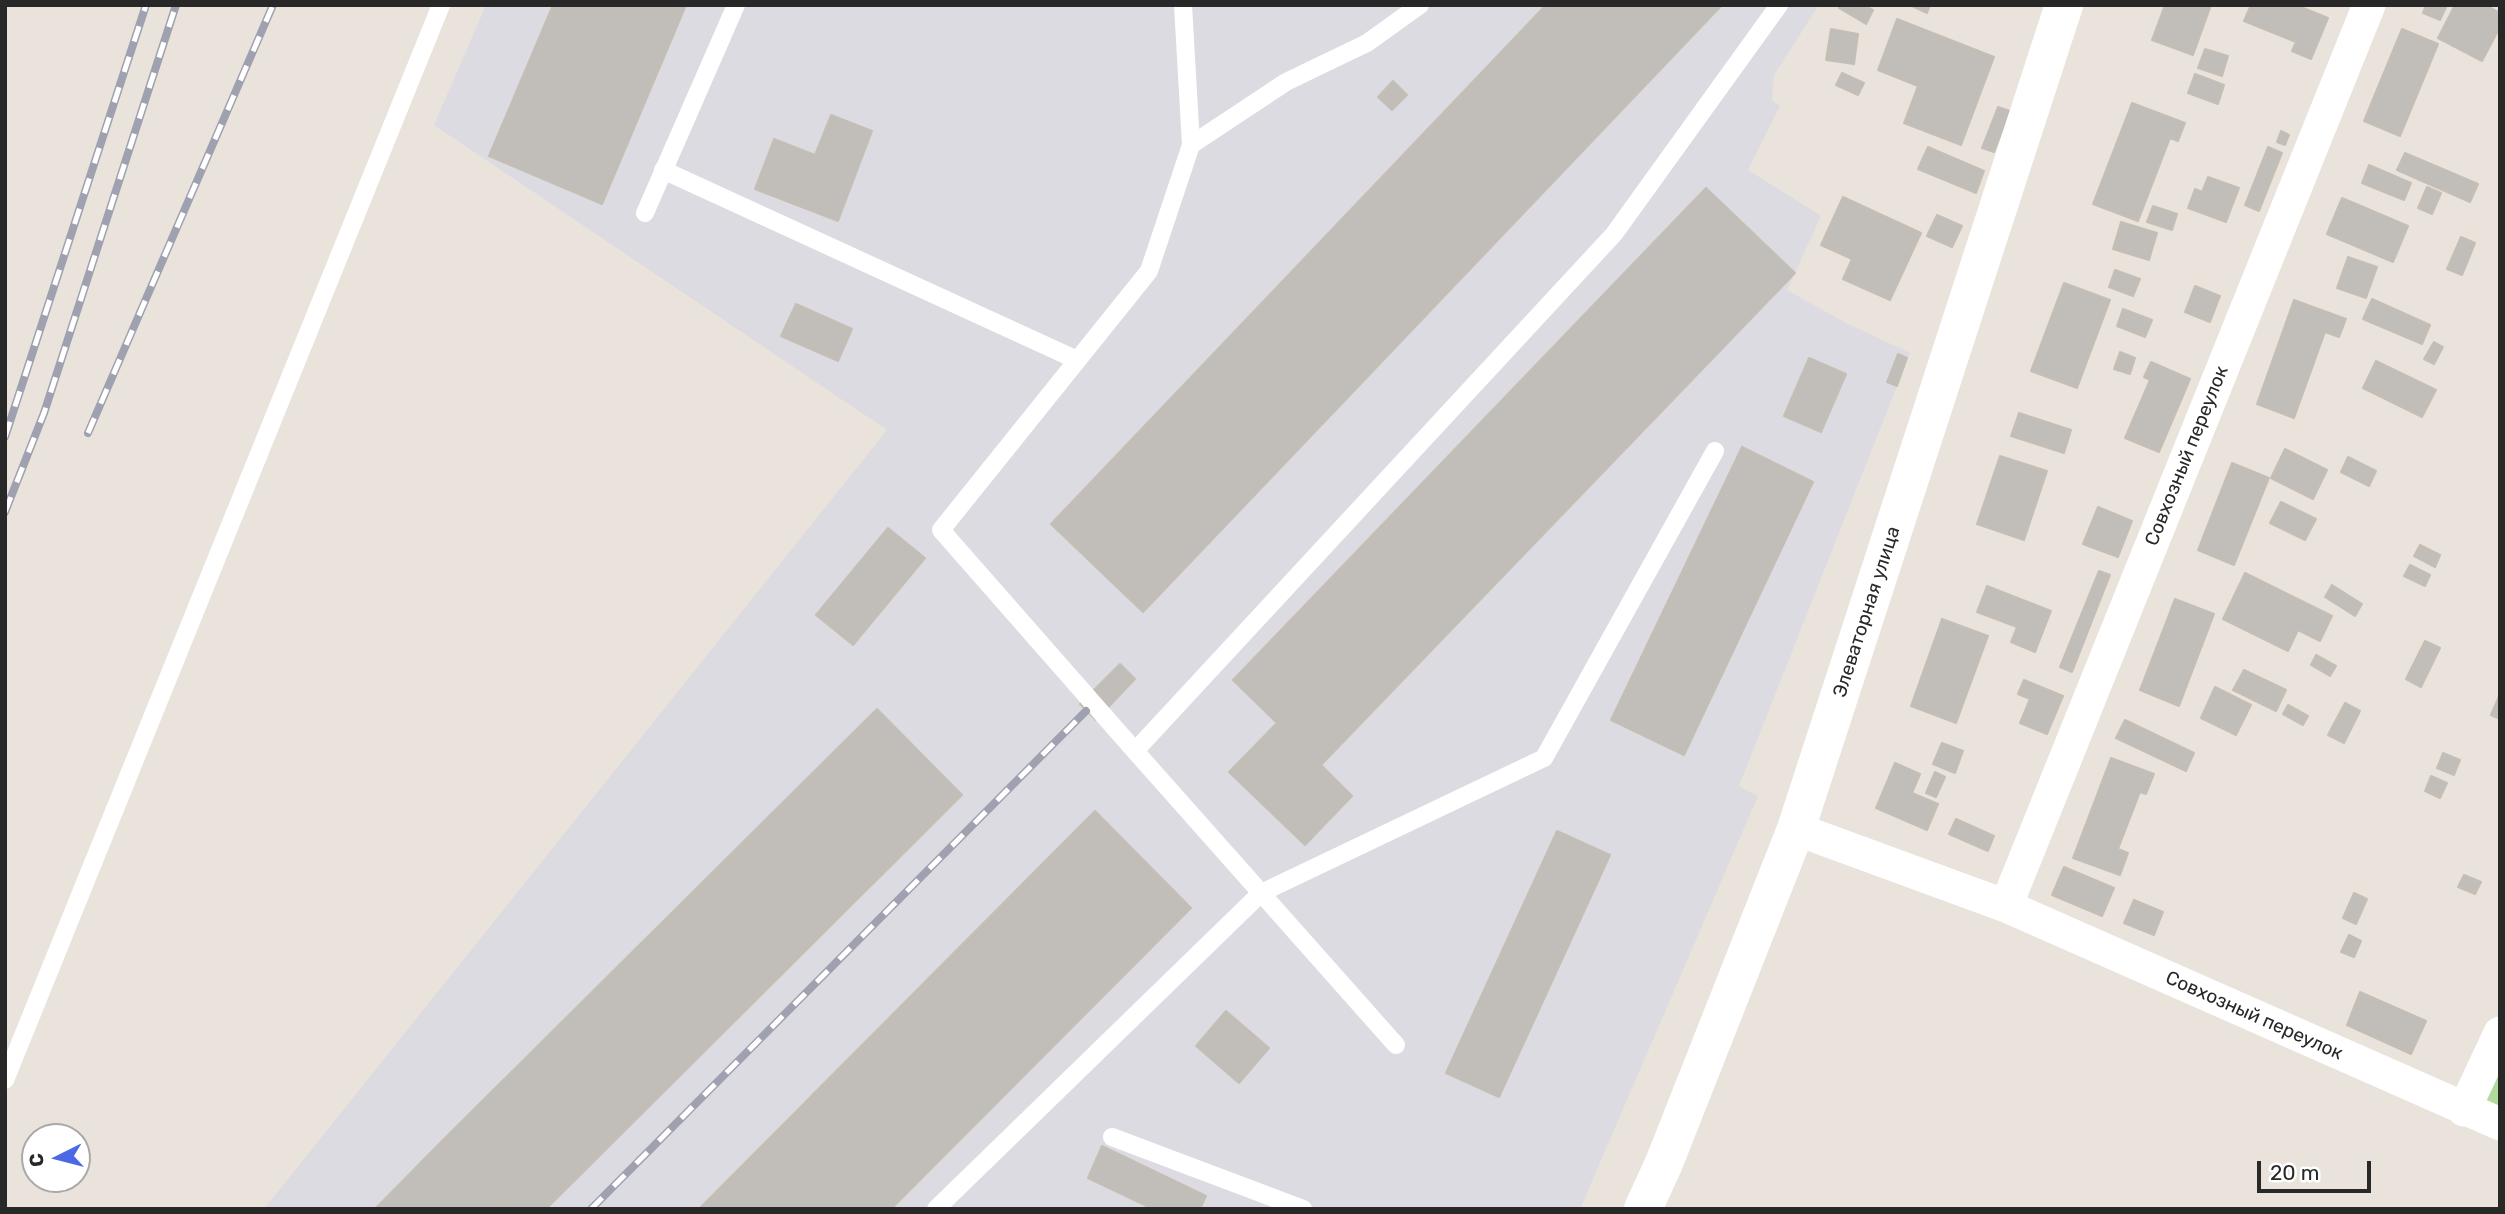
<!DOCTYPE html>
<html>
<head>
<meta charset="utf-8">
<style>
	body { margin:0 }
	#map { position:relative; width:2505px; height:1214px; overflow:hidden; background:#e9e3db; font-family:Rubik,sans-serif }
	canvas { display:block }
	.frame { position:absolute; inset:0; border:7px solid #282828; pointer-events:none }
	.north { position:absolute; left:21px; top:1123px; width:70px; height:70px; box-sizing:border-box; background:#fff; border:2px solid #a9a9a9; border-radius:50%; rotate:264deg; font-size:19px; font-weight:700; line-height:28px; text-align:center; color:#282828 }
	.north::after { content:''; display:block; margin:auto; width:24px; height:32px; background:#4c69e5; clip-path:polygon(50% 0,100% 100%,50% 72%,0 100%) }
	.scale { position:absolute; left:2257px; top:1161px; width:114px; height:32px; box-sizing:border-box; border:4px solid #282828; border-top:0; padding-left:9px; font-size:21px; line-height:24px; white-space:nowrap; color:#282828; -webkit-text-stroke:5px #fff; paint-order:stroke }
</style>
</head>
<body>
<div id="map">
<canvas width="2505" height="1214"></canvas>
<div class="frame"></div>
<div class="north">С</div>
<div class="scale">20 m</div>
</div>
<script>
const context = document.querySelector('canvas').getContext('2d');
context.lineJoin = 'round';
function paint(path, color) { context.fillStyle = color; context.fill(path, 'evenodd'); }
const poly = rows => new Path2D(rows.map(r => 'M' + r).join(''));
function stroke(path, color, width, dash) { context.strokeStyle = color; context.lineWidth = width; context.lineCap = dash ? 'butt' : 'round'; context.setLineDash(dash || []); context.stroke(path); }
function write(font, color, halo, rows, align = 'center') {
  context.font = font + ' Rubik,sans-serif'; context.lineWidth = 6; context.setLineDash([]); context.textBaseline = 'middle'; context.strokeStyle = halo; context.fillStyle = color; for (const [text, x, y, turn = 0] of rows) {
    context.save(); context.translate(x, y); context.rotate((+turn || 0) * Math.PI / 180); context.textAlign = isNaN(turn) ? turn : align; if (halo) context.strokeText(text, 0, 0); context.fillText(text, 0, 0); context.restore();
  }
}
paint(poly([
	[486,5,1819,5,1774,75,1772,100,1780,106,1748,170,1821,216,1787,290,1844,322,1910,353,1739,786,1758,796,1580,1209,264,1209,887,430,434,125]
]), '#dddbe2');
paint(poly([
	[2500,1066,2500,1106,2484,1099]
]), '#b2da9d');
const building = poly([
	[553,5,686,5,602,204,489,156,553,5],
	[1546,5,1722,5,1143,612,1051,524,1546,5],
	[1840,5,1864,5,1873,10,1866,24,1839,8,1840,5],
	[1910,5,1930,5,1927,13,1910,5],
	[2165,5,2211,5,2193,55,2152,40,2165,5],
	[2251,5,2296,5,2328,18,2311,59,2292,51,2296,42,2244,21,2251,5],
	[2426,5,2447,5,2440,20,2423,13,2426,5],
	[2455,5,2486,5,2500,13,2500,27,2482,61,2438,38,2455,5],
	[1897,19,1994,57,1961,145,1904,123,1918,86,1878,70,1897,19],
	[1831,29,1858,34,1854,64,1826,60,1831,29],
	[2402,29,2438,44,2400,136,2364,121,2402,29],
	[2205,49,2228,56,2222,76,2198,68,2205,49],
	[1842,73,1864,83,1858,95,1836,85,1842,73],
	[2195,74,2224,85,2218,104,2188,93,2195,74],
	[1393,81,1407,95,1392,110,1378,97,1393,81],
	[2132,103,2185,123,2178,141,2170,138,2138,221,2093,204,2132,103],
	[1998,107,2010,111,1994,152,1982,148,1998,107],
	[831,115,872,131,838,221,755,189,774,139,815,155,831,115],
	[2281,131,2289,135,2285,145,2277,142,2281,131],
	[1928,147,1984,171,1976,193,1918,169,1928,147],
	[2268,147,2282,153,2259,211,2245,205,2268,147],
	[2405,153,2478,184,2470,202,2397,170,2405,153],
	[2369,165,2411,183,2404,200,2362,183,2369,165],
	[2208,177,2239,188,2226,222,2188,208,2195,189,2202,192,2208,177],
	[2427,187,2441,193,2432,214,2418,208,2427,187],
	[1706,188,1795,273,1321,765,1352,796,1305,845,1229,772,1277,723,1233,680,1706,188],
	[1843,197,1921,233,1890,300,1843,279,1852,259,1821,245,1843,197],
	[2342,198,2408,226,2393,262,2327,234,2342,198],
	[2153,206,2177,214,2172,230,2147,222,2153,206],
	[1937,215,1962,226,1952,247,1927,236,1937,215],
	[2121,222,2157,233,2149,260,2113,249,2121,222],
	[2461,237,2475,243,2462,275,2447,269,2461,237],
	[2348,257,2377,267,2366,298,2337,288,2348,257],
	[2115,270,2140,279,2133,296,2109,287,2115,270],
	[2064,283,2110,300,2077,388,2031,371,2064,283],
	[2195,286,2220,296,2210,322,2185,312,2195,286],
	[2372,299,2430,325,2422,344,2363,319,2372,299],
	[2294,300,2346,319,2339,337,2325,332,2294,418,2257,404,2294,300],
	[796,304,852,329,838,361,781,336,796,304],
	[2123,309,2152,320,2145,337,2117,326,2123,309],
	[2434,342,2443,347,2434,364,2424,359,2434,342],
	[2120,352,2135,358,2130,374,2114,369,2120,352],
	[1898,354,1907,358,1897,386,1887,382,1898,354],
	[1809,358,1846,374,1821,432,1784,416,1809,358],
	[2376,361,2436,390,2422,417,2363,388,2376,361],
	[2151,362,2190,379,2159,452,2125,438,2150,380,2144,377,2151,362],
	[2019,413,2071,430,2064,453,2011,436,2019,413],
	[1742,447,1813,482,1684,755,1611,720,1742,447],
	[2285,449,2327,470,2313,499,2271,478,2285,449],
	[2000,456,2047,471,2024,540,1977,524,2000,456],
	[2348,457,2376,471,2369,486,2341,472,2348,457],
	[2232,463,2269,478,2234,565,2198,550,2232,463],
	[2281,502,2316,519,2305,540,2270,523,2281,502],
	[2098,507,2132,521,2118,557,2083,544,2098,507],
	[888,528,925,558,853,645,816,615,888,528],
	[2420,545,2440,555,2435,567,2414,556,2420,545],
	[2410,565,2430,575,2425,586,2404,576,2410,565],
	[2099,571,2110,575,2072,672,2060,667,2099,571],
	[2245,573,2332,616,2320,641,2298,630,2288,651,2223,619,2245,573],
	[2332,585,2362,604,2355,616,2325,597,2332,585],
	[1987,586,2051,611,2035,652,2011,642,2017,627,1977,612,1987,586],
	[2175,599,2214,614,2179,706,2140,690,2175,599],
	[1942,619,1988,636,1956,723,1911,706,1942,619],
	[2425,641,2440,648,2421,687,2406,679,2425,641],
	[2316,655,2336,666,2330,676,2311,665,2316,655],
	[1120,664,1135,679,1096,720,1080,704,1120,664],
	[2244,670,2286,690,2276,711,2233,690,2244,670],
	[2024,680,2063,696,2047,734,2020,723,2030,699,2018,694,2024,680],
	[2215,687,2251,705,2236,735,2201,718,2215,687],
	[2500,694,2500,719,2491,715,2500,694],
	[2345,703,2360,711,2344,743,2328,735,2345,703],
	[2288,705,2308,716,2303,725,2283,714,2288,705],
	[877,709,962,795,546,1209,511,1209,442,1141,877,709],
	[2125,720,2194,753,2186,771,2116,738,2125,720],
	[1942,743,1963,751,1955,773,1933,764,1942,743],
	[2443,753,2460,760,2454,775,2437,768,2443,753],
	[2111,758,2154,774,2146,794,2140,792,2118,849,2128,853,2120,875,2073,858,2111,758],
	[1895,763,1920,774,1912,793,1938,804,1927,830,1876,808,1895,763],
	[1935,772,1945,777,1936,797,1926,793,1935,772],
	[2431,776,2447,783,2440,798,2425,791,2431,776],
	[1095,811,1191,908,891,1209,699,1209,1095,811],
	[1956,819,1994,836,1988,851,1949,834,1956,819],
	[1557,831,1610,855,1499,1097,1446,1073,1557,831],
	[2064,867,2114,888,2102,916,2052,895,2064,867],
	[2464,875,2481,882,2475,894,2458,887,2464,875],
	[2354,893,2367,899,2356,924,2343,918,2354,893],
	[2134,900,2163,912,2154,935,2124,923,2134,900],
	[2349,935,2361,941,2354,957,2341,952,2349,935],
	[2360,992,2426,1021,2411,1054,2347,1025,2360,992],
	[1226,1011,1269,1048,1239,1083,1196,1046,1226,1011],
	[442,1141,511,1209,375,1209,442,1141],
	[1102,1146,1206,1196,1200,1209,1153,1209,1088,1178,1102,1146]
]);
paint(building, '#c1bdb8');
stroke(building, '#c4beb5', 2);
stroke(poly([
	[1183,5,1191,145,1149,271,941,530,1135,751,1614,234,1779,5],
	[1191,145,1286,82,1367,43,1420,5],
	[663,170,1077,360],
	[645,213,736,5],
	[1135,751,1396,1045],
	[5,1080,441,5],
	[1112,1137,1303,1209],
	[936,1209,1261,893,1544,758,1715,451]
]), '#fff', 18);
stroke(poly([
	[1796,829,2006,906,2500,1124],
	[2006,906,2369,5],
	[2464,1110,2500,1033]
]), '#fff', 33);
stroke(poly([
	[1643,1209,1664,1163,1796,829,2064,5]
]), '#fff', 38);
const rail = poly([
	[88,433,273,5],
	[5,437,146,5],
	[5,512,44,413,176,5],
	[591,1209,1086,711]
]);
stroke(rail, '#9fa1b0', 8);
stroke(rail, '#fff', 5, [16]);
write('19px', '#282828', '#fff', [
	["Совхозный переулок",2187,456,-68],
	["Элеваторная улица",1867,612,-72],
	["Совхозный переулок",2254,1016,24]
]);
</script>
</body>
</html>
